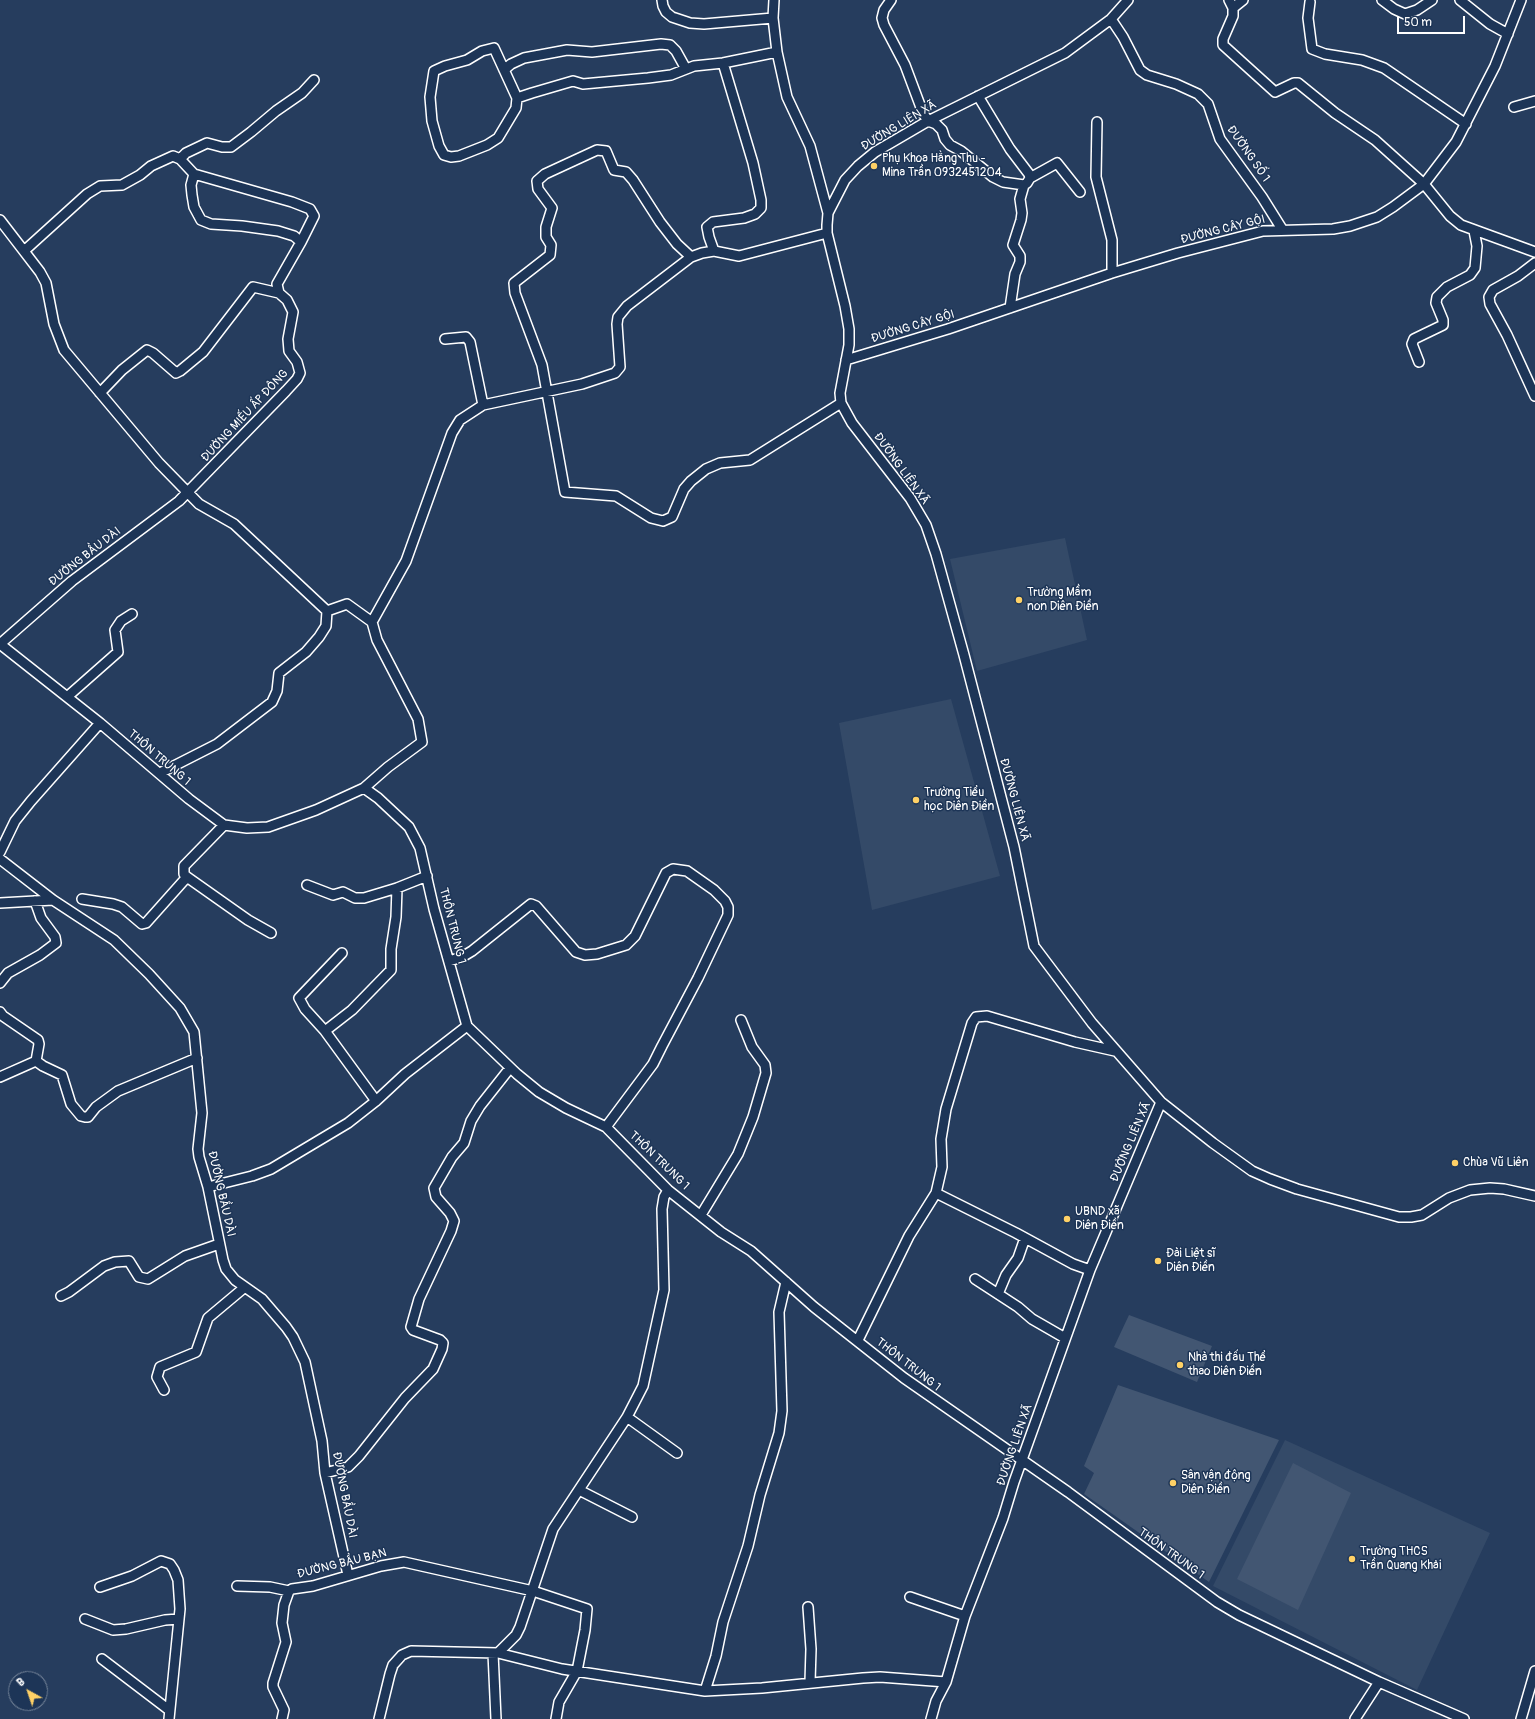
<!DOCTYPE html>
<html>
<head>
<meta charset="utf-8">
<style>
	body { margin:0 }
	#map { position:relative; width:1535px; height:1719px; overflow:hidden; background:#263d5e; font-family:Pangolin,sans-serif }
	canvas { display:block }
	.north { position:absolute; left:8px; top:1671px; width:40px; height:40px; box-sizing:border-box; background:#1d3557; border:1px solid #77869a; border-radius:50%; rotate:320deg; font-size:11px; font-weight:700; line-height:16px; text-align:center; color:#fff }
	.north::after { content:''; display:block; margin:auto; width:14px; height:18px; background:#ffd166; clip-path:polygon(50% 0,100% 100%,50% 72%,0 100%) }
	.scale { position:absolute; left:1397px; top:16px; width:68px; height:18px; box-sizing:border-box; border:2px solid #fff; border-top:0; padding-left:5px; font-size:12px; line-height:14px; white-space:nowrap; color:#fff; -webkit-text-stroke:3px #1d3557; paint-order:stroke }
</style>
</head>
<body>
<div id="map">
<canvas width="1535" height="1719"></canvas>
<div class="north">B</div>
<div class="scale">50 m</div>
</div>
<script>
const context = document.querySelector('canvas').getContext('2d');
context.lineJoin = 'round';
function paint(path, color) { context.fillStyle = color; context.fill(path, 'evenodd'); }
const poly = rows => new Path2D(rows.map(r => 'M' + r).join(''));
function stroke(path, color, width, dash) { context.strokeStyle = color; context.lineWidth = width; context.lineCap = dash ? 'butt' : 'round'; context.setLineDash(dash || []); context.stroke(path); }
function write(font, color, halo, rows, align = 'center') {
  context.font = font + ' Pangolin,sans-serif'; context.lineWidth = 3; context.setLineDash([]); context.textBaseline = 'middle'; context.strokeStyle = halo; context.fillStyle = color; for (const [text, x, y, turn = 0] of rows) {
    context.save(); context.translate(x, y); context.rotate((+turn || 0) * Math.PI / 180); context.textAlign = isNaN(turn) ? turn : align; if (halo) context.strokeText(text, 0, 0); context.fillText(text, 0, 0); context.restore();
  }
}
paint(poly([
	[1065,538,1087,640,977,671,950,559],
	[951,699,1000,876,872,910,839,723],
	[1285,1440,1490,1533,1417,1690,1213,1586]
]), '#344a68');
paint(poly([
	[1129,1315,1212,1346,1197,1382,1114,1347],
	[1118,1385,1279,1440,1209,1582,1084,1494,1094,1473,1084,1466],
	[1293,1463,1351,1493,1298,1610,1237,1579]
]), '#425672');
const street = poly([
	[662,0,663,6,666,12,672,17,690,23,704,24,773,18],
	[774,0,773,18,777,52,787,97,810,146,828,213],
	[891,0,884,10,882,18,884,25,905,65,923,113,928,121,936,124,942,130,945,139,950,145,961,151,993,177,1003,182,1024,185,1027,183,1030,178,1029,174,1010,149,978,96],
	[1229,0,1233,8,1233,16,1223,39,1223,45,1275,92,1294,83,1298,83,1335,113,1375,140,1424,184,1450,216,1461,225,1535,252],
	[1382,0,1394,9,1405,14,1417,10,1432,0],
	[1460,0,1490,24,1508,34],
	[1310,2,1308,18,1312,49,1325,54,1362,60,1384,68,1466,124],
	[1233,8,1243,0],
	[1111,19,1123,37,1140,70,1147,75,1176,84,1198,94,1208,104,1220,139,1262,197,1282,229],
	[504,70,511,64,524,58,567,50,592,52,661,44,670,45,676,51,686,69],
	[517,98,494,48,482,51,467,60,445,66,434,71,430,97,432,121,439,146,444,155,451,157,459,156,487,145,498,138,516,108,517,98,532,93,573,81,583,84,648,78,671,75,694,66,723,63,777,52],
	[1514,107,1535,101],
	[1097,122,1096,177,1112,240,1112,273],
	[180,159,186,153,207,143,222,147,231,147,251,132,276,111,302,93,314,80],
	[194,174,292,202,310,209,314,216,301,242],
	[1030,178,1057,163,1080,192],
	[0,220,40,272,46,283,54,324,64,350,159,463,199,504,234,524,327,611,347,604,372,622],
	[714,251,709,237,707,227,713,222,744,218,755,214,761,208,761,200,753,163,723,63],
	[691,257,677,244,660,222,633,180,626,172,614,170,606,151,597,150,545,174,537,181,538,189,552,208,546,227,546,237,551,245,550,255,514,283,515,293,542,365,565,492,616,496,651,518,663,521,672,517,684,489,691,481,706,469,720,463,750,460,841,403],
	[1535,263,1518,276,1493,290,1489,297,1490,304,1507,335,1535,396],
	[1010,308,1015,274,1020,262,1020,256,1013,245,1021,220,1022,213,1020,199,1024,185],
	[445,339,466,337,470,342,483,405],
	[846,360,948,329,1112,273,1178,253,1263,231,1333,229,1350,226,1377,217,1393,207,1424,184,1456,142,1495,66,1521,0],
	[1419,362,1412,344,1414,339,1443,325,1443,320,1436,303,1437,297,1447,287,1470,275,1475,268,1477,246,1474,231],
	[100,393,122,370,147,350,153,353,176,373,180,371,203,352,253,287,279,293],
	[0,644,100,723,189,799,224,825,247,828,268,827,316,810,364,788,378,798,409,827,420,848,434,909,467,1026,517,1074,539,1092,566,1108,606,1127,668,1190,721,1232,751,1251,814,1307,904,1378,1068,1492,1217,1602,1239,1615,1379,1682,1464,1719],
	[0,644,72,581,179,501,286,391,297,379,300,373,297,362,289,351,288,339,293,312,287,300,279,293,277,284,301,242,294,236,278,231,242,226,211,224,201,220,194,207,192,195,191,185,194,174,180,159,173,156,151,166,140,175,122,185,100,186,87,194,24,251],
	[67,697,118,652,115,630,121,621,132,614],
	[160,773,217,744,272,702,277,691,279,673,306,652,319,637,326,626,327,611],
	[364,788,388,767,422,742,418,719,377,640,372,622,406,561,452,433,460,420,483,405,582,384,615,373,620,367,617,324,618,317,627,306,691,257,702,253,714,251,739,256,827,233],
	[224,825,184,866,184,874,187,877,248,920,271,933],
	[0,852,15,821,31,801,100,723],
	[0,859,53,900,114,940,149,974,180,1008,194,1032,202,1113,198,1149,199,1157,208,1187,223,1260,226,1269,235,1280,262,1299,286,1327,293,1337,305,1362,322,1441,325,1473,348,1575],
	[307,885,333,895,343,892,355,898,364,898,397,888,427,876],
	[82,899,113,904,122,907,142,924,146,923,187,877],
	[0,903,53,900],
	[342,953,299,998,305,1009,325,1031,376,1101],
	[449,961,462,957,472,951,531,904,536,906,576,952,585,955,597,954,626,945,635,936,666,873,673,869,687,871,714,890,725,901,728,907,728,915,698,978,662,1046,653,1064,606,1127],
	[0,983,8,973,40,955,56,943,55,937,41,918,35,901],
	[0,1012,3,1016,38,1040,39,1044,36,1061,43,1066,62,1075,71,1104,81,1116,85,1117,88,1117,96,1107,118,1091,197,1058],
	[325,1031,352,1010,391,970,391,949,396,917,397,888],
	[0,1077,36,1061],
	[1161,1102,1213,1143,1252,1171,1270,1179,1297,1189,1399,1217,1411,1217,1422,1215,1449,1198,1470,1190,1490,1188,1504,1189,1535,1196],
	[208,1187,252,1176,271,1169,348,1123,376,1101,405,1074,467,1026],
	[936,1193,1016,1233,1073,1264,1090,1270],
	[701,1215,738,1154,753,1117,766,1073,765,1065,752,1047,741,1020],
	[975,1279,1018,1307,1032,1319,1065,1338],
	[998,1294,1006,1275,1018,1258,1025,1238],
	[61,1296,69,1292,104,1266,115,1262,129,1261,139,1277,148,1279,185,1256,219,1244],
	[858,1340,909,1236,936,1193,942,1167,941,1139,946,1109,972,1023,976,1017,987,1016,1075,1042,1115,1051],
	[164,1390,157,1377,160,1367,196,1352,208,1318,245,1287],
	[627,1417,677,1453],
	[325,1473,348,1467,359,1456,405,1398,433,1369,442,1349,443,1343,440,1340,413,1330,411,1327,419,1299,451,1231,454,1221,450,1213,436,1197,434,1188,452,1157,464,1143,471,1121,480,1106,510,1068],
	[579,1490,632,1517],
	[237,1586,270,1587,289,1591],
	[100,1587,132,1576,161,1561,170,1564,174,1570,178,1580,180,1609,169,1719],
	[910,1597,965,1616],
	[808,1607,811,1649,810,1682],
	[85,1619,113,1630,126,1629,165,1620,179,1619],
	[493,1653,496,1719],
	[498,1653,516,1635,520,1627,553,1529,627,1417,643,1386,664,1290,662,1209,664,1197,668,1190],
	[102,1659,169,1710],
	[705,1691,716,1656,723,1622,748,1546,760,1495,779,1433,782,1411,779,1312,786,1282],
	[282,1719,284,1710,273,1687,273,1683,286,1642,282,1623,284,1605,289,1591,292,1589,313,1586,381,1566,404,1562,533,1591,587,1609,585,1630,577,1671,559,1702,556,1719],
	[379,1719,390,1674,393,1665,402,1655,411,1651,498,1653,562,1669,705,1691,762,1688,863,1678,880,1677,946,1682],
	[931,1719,936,1701,946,1682,965,1616,1003,1518,1014,1482,1090,1270,1161,1102,1092,1023,1034,946,1014,847,964,655,936,554,926,525,910,498,852,423,841,403,840,393,849,345,849,329,845,306,827,233,827,225,828,213,845,180,858,166,875,152,928,121,1065,53,1111,19,1128,0],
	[1355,1719,1379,1682],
	[1521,1719,1535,1671]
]);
stroke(street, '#fff', 12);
stroke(street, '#1d3557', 9);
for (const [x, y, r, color] of [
	[874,166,4,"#ffd166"],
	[1019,600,4,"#ffd166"],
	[916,800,4,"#ffd166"],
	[1455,1163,4,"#ffd166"],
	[1067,1219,4,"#ffd166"],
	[1158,1261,4,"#ffd166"],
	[1180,1365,4,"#ffd166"],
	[1173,1483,4,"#ffd166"],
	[1352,1559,4,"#ffd166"]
]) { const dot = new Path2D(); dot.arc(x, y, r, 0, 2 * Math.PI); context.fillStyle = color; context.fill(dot); stroke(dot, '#1d3557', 1.5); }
write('12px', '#fff', '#1d3557', [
	["ĐƯỜNG LIÊN XÃ",899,126,-31],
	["ĐƯỜNG SỐ 1",1248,154,55],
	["ĐƯỜNG CÂY GỘI",1223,230,-14],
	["ĐƯỜNG CÂY GỘI",913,327,-17],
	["ĐƯỜNG MIẾU ẤP ĐÔNG",245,416,-47],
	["ĐƯỜNG LIÊN XÃ",901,469,54],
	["ĐƯỜNG BẦU DÀI",85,557,-38],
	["THÔN TRUNG 1",159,758,41],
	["ĐƯỜNG LIÊN XÃ",1014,800,75],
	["THÔN TRUNG 1",452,926,76],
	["ĐƯỜNG LIÊN XÃ",1131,1142,-67],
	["THÔN TRUNG 1",659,1161,44],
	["ĐƯỜNG BẦU DÀI",221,1194,77],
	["THÔN TRUNG 1",908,1365,38],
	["ĐƯỜNG LIÊN XÃ",1015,1445,-71],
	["ĐƯỜNG BẦU DÀI",344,1495,79],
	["THÔN TRUNG 1",1171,1554,36],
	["ĐƯỜNG BẦU BẠN",342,1564,-14]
]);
write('12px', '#fff', '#1d3557', [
	["Phụ Khoa Hằng Thu -",882,159],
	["Mina Trần 0932451204",882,173],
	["Trường Mầm",1027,593],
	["non Diên Điền",1027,607],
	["Trường Tiểu",924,793],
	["học Diên Điền",924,807],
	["Chùa Vũ Liên",1463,1163],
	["UBND xã",1075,1212],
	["Diên Điền",1075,1226],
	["Đài Liệt sĩ",1166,1254],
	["Diên Điền",1166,1268],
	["Nhà thi đấu Thể",1188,1358],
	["thao Diên Điền",1188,1372],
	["Sân vận động",1181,1476],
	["Diên Điền",1181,1490],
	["Trường THCS",1360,1552],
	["Trần Quang Khải",1360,1566]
], 'left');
</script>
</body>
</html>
